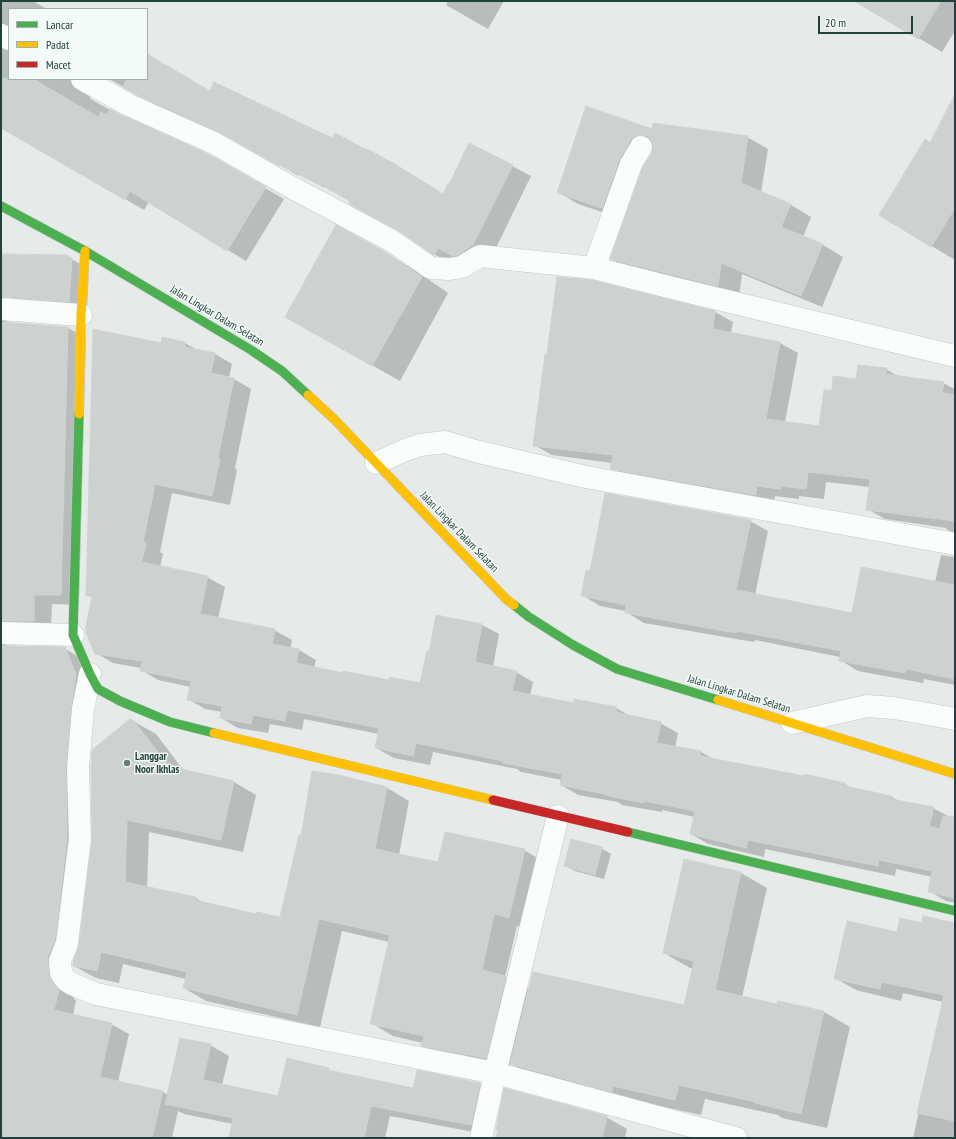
<!DOCTYPE html>
<html>
<head>
<meta charset="utf-8">
<style>
	body { margin:0 }
	#map { position:relative; width:956px; height:1139px; overflow:hidden; background:#e6ebe9; font-family:"PT Sans Narrow",sans-serif }
	canvas { display:block }
	.frame { position:absolute; inset:0; border:2px solid #22403c; pointer-events:none }
	.legend { position:absolute; left:8px; top:8px; width:140px; height:72px; box-sizing:border-box; background:#f4faf8; border:1px solid #a0b0ad; margin:0; padding:5px 7px; list-style:none; font-size:12px; color:#22403c }
	.legend li { display:flex; align-items:center; gap:8px; height:20px }
	.legend b { width:20px; border:1px solid #a0b0ad }
	.scale { position:absolute; left:818px; top:16px; width:95px; height:18px; box-sizing:border-box; border:2px solid #22403c; border-top:0; padding-left:5px; font-size:12px; line-height:14px; white-space:nowrap; color:#22403c; -webkit-text-stroke:3px #f4faf8; paint-order:stroke }
</style>
</head>
<body>
<div id="map">
<canvas width="956" height="1139"></canvas>
<div class="frame"></div>
<ul class="legend">
<li><b style="height:5px;background:#4caf50"></b>Lancar</li>
<li><b style="height:5px;background:#ffc107"></b>Padat</li>
<li><b style="height:5px;background:#c62828"></b>Macet</li>
</ul>
<div class="scale">20 m</div>
</div>
<script>
const context = document.querySelector('canvas').getContext('2d');
context.lineJoin = 'round';
function paint(path, color) { context.fillStyle = color; context.fill(path, 'evenodd'); }
const poly = rows => new Path2D(rows.map(r => 'M' + r).join(''));
function stroke(path, color, width, dash) { context.strokeStyle = color; context.lineWidth = width; context.lineCap = dash ? 'butt' : 'round'; context.setLineDash(dash || []); context.stroke(path); }
function write(font, color, halo, rows, align = 'center') {
  context.font = font + ' "PT Sans Narrow",sans-serif'; context.lineWidth = 3; context.setLineDash([]); context.textBaseline = 'middle'; context.strokeStyle = halo; context.fillStyle = color; for (const [text, x, y, turn = 0] of rows) {
    context.save(); context.translate(x, y); context.rotate((+turn || 0) * Math.PI / 180); context.textAlign = isNaN(turn) ? turn : align; if (halo) context.strokeText(text, 0, 0); context.fillText(text, 0, 0); context.restore();
  }
}
paint(poly([
	[1,1,33,1,47,9,9,9,9,39,7,47,9,53,9,79,94,79,88,91,90,98,94,101,123,117,208,155,284,199,246,261,149,202,144,210,1,127],
	[448,1,504,1,488,29,446,5],
	[857,1,955,1,955,31,942,52],
	[147,55,210,92,443,195,512,166,531,176,492,256,453,265,434,254,404,233,351,201,326,187,325,188,299,174,299,176,240,142,154,104,109,79,147,79],
	[955,97,955,260,880,215,930,144],
	[586,108,653,130,747,137,768,149,761,193,791,205,811,217,803,237,823,245,843,257,822,307,742,274,739,297,632,271,612,259,654,149,651,152,640,172,623,219,578,204,558,192],
	[385,253,413,269,448,293,400,381,313,332],
	[1,255,66,256,89,269,87,311,6,318,7,323,68,328,86,338,79,605,52,604,51,631,6,644,7,647,64,648,82,659,72,950,68,991,76,1001,73,1015,111,1024,129,1034,118,1082,163,1092,168,1095,210,1045,229,1056,222,1085,278,1097,328,1069,333,1072,414,1089,480,1084,498,1094,489,1135,390,1116,385,1138,230,1138,233,1124,184,1114,178,1111,172,1138,1,1138],
	[715,312,733,322,731,333,780,343,798,353,785,422,820,427,832,392,857,380,886,369,899,377,943,383,955,389,955,534,946,529,946,528,885,519,867,509,870,487,826,482,824,499,799,496,799,499,775,496,774,505,629,479,611,468,612,463,552,455,534,445],
	[163,339,185,343,197,350,215,354,232,364,229,378,234,379,251,389,235,468,237,470,230,505,172,493,160,552,163,554,160,567,207,577,225,587,218,619,274,630,292,640,290,649,299,650,316,660,314,668,389,682,420,684,430,653,482,625,499,634,493,667,516,672,533,682,530,696,574,704,616,708,632,717,660,723,678,733,675,747,701,752,715,760,845,784,855,790,892,797,899,801,933,808,950,817,955,833,955,903,946,901,929,891,932,877,896,869,895,876,765,849,764,857,708,844,691,834,695,817,662,810,662,812,622,805,618,802,578,795,561,785,562,780,521,772,517,769,433,752,430,765,394,758,376,748,379,734,304,719,302,730,270,724,268,733,238,728,221,718,222,712,205,709,188,699,191,687,158,680,141,670,141,668,113,663,96,653,93,598,88,595],
	[750,521,768,531,755,595,853,614,935,582,941,555,955,557,955,685,924,679,923,683,858,671,840,660,840,657,755,640,754,642,644,623,626,612,626,611,600,606,582,595,591,572],
	[133,721,156,734,184,771,234,782,256,795,243,852,149,832,147,888,196,898,204,903,257,915,281,918,302,837,387,788,409,801,399,855,439,863,524,850,546,863,531,930,517,926,505,977,529,990,685,1007,694,969,690,968,664,953,741,873,767,888,742,997,778,1005,824,1012,850,1027,827,1128,782,1118,778,1115,705,1099,701,1115,537,1079,510,1063,508,1071,445,1058,423,1045,423,1043,393,1036,371,1023,389,942,342,931,320,1027,206,1001,184,988,186,979,123,964,119,983,96,978,74,966,80,945],
	[601,848,611,854,604,879,575,871,565,866],
	[922,924,955,926,955,1138,913,1138,943,1002,903,993,901,1001,856,990,835,978,898,933],
	[606,1117,627,1129,625,1138,497,1138,499,1131,497,1129]
]), '#0003');
const building = poly([
	[854,1,941,1,918,39,854,1],
	[147,54,210,91,214,82,332,138,335,133,367,150,367,149,393,163,443,194,448,183,449,184,469,143,513,165,473,245,458,255,453,256,438,248,434,255,399,231,349,204,350,201,307,177,306,178,280,165,279,166,219,132,135,94,123,87,127,79,147,79,147,54],
	[1,79,33,79,98,117,101,112,107,115,110,109,124,116,208,154,266,187,227,251,130,191,125,200,1,128,1,79],
	[955,94,955,208,931,247,879,215,925,139,930,143,955,94],
	[586,106,652,129,653,123,748,136,741,183,791,204,781,227,823,244,801,296,721,263,718,286,610,259,642,169,652,153,653,147,652,141,648,136,641,135,635,136,630,140,619,160,602,208,557,193,586,106],
	[336,225,385,252,422,277,372,366,285,317,336,225],
	[1,254,66,255,72,258,69,302,1,297,1,254],
	[557,277,592,280,715,311,713,329,780,342,766,419,819,426,824,390,832,391,833,376,856,379,858,365,887,368,886,374,944,382,942,393,955,395,955,521,866,510,870,479,808,472,806,489,781,486,781,489,757,486,756,495,610,469,613,455,533,446,545,354,547,354,557,277],
	[1,322,68,327,61,595,34,595,34,621,1,621,1,322],
	[93,329,161,343,162,337,185,342,185,347,215,353,211,373,234,378,218,458,220,459,212,496,155,484,143,542,146,543,142,562,208,576,200,614,275,629,272,644,299,649,296,663,343,673,343,671,389,680,389,677,420,683,427,651,429,652,436,615,482,624,475,662,517,671,512,691,574,703,574,699,617,707,616,712,661,722,657,743,701,751,700,756,804,776,804,774,845,783,845,786,892,796,891,799,934,807,929,826,940,829,943,816,955,817,955,898,928,892,932,871,879,860,878,866,748,840,746,848,690,834,695,811,645,801,644,803,604,795,604,794,560,785,562,774,503,763,503,761,416,743,413,756,375,748,379,728,287,710,285,721,253,715,251,724,220,718,222,706,187,700,191,681,140,671,142,661,95,654,86,633,86,626,92,596,86,596,93,329],
	[605,493,751,520,736,590,852,613,861,567,955,585,955,679,906,669,905,673,839,661,841,651,737,631,736,633,625,613,626,605,581,596,586,570,590,571,605,493],
	[1,646,65,647,76,674,71,708,66,767,67,838,55,940,48,956,48,962,49,974,51,980,59,990,54,1010,112,1023,100,1077,163,1091,152,1138,1,1138,1,646],
	[130,719,133,720,172,770,173,767,234,781,221,840,127,820,125,882,196,897,195,900,256,914,257,912,280,917,299,835,301,836,312,771,338,775,387,787,375,849,438,862,445,832,525,849,509,918,494,914,482,970,506,976,486,1058,421,1046,424,1036,370,1024,390,935,319,919,297,1015,183,988,187,972,101,952,97,971,73,966,73,963,79,945,92,840,91,768,92,750,130,719],
	[571,839,602,847,595,875,564,866,571,839],
	[684,859,741,872,715,990,777,1004,778,1001,824,1011,801,1114,755,1103,756,1102,679,1085,675,1100,613,1086,612,1092,510,1064,533,972,684,1005,694,961,663,953,684,859],
	[923,916,955,923,955,1121,917,1113,944,995,881,982,880,989,834,979,847,921,897,932,900,918,922,923,923,916],
	[180,1038,211,1044,203,1080,278,1096,287,1058,329,1068,328,1070,413,1088,417,1070,480,1083,471,1125,371,1106,364,1138,229,1138,233,1118,165,1104,180,1038],
	[504,1088,607,1116,602,1138,496,1138,498,1130,496,1130,504,1088]
]);
paint(building, '#cdd2d1');
stroke(building, '#ced4d2', 1);
const street = poly([
	[1,35,9,39],
	[82,79,129,105,214,143,291,187,392,241,431,268,449,269,462,267,480,256,594,268,677,289,955,356],
	[594,268,631,164,641,147],
	[1,309,81,315],
	[376,463,408,449,420,445,445,442,475,451,586,477,955,544],
	[1,633,73,635],
	[90,674,83,709,78,768,80,839,67,943,60,961,61,973,66,980,72,984,96,994,495,1073,736,1138],
	[792,723,867,706,894,708,955,719],
	[481,1138,495,1073,558,816]
]);
const fast = poly([
	[1,206,85,251,251,350,282,371,308,395],
	[79,414,73,635,90,674,98,689,120,701,170,722,214,733],
	[514,605,529,617,573,645,617,669,718,700],
	[628,832,955,911]
]);
const slow = poly([
	[308,395,334,419,507,600,514,605],
	[79,414,81,315,85,251],
	[718,700,955,774],
	[214,733,493,800]
]);
const jam = poly([
	[493,800,628,832]
]);
stroke(street, '#c3c8c6', 23);
stroke(fast, '#c1c9c7', 10);
stroke(slow, '#c1c9c7', 10);
stroke(jam, '#c1c9c7', 10);
stroke(street, '#fbfcfc', 22);
stroke(fast, '#4caf50', 9);
stroke(slow, '#ffc107', 9);
stroke(jam, '#c62828', 9);
for (const [x, y, r, color] of [
	[127,763,4,"#677c79"]
]) { const dot = new Path2D(); dot.arc(x, y, r, 0, 2 * Math.PI); context.fillStyle = color; context.fill(dot); stroke(dot, '#f4faf8', 1.5); }
write('11px', '#22403c', '#f4faf8', [
	["Jalan Lingkar Dalam Selatan",217,316,31],
	["Jalan Lingkar Dalam Selatan",459,532,46],
	["Jalan Lingkar Dalam Selatan",739,694,17]
]);
write('bold 11px', '#22403c', '#f4faf8', [
	["Langgar",135,757],
	["Noor Ikhlas",135,770]
], 'left');
</script>
</body>
</html>
